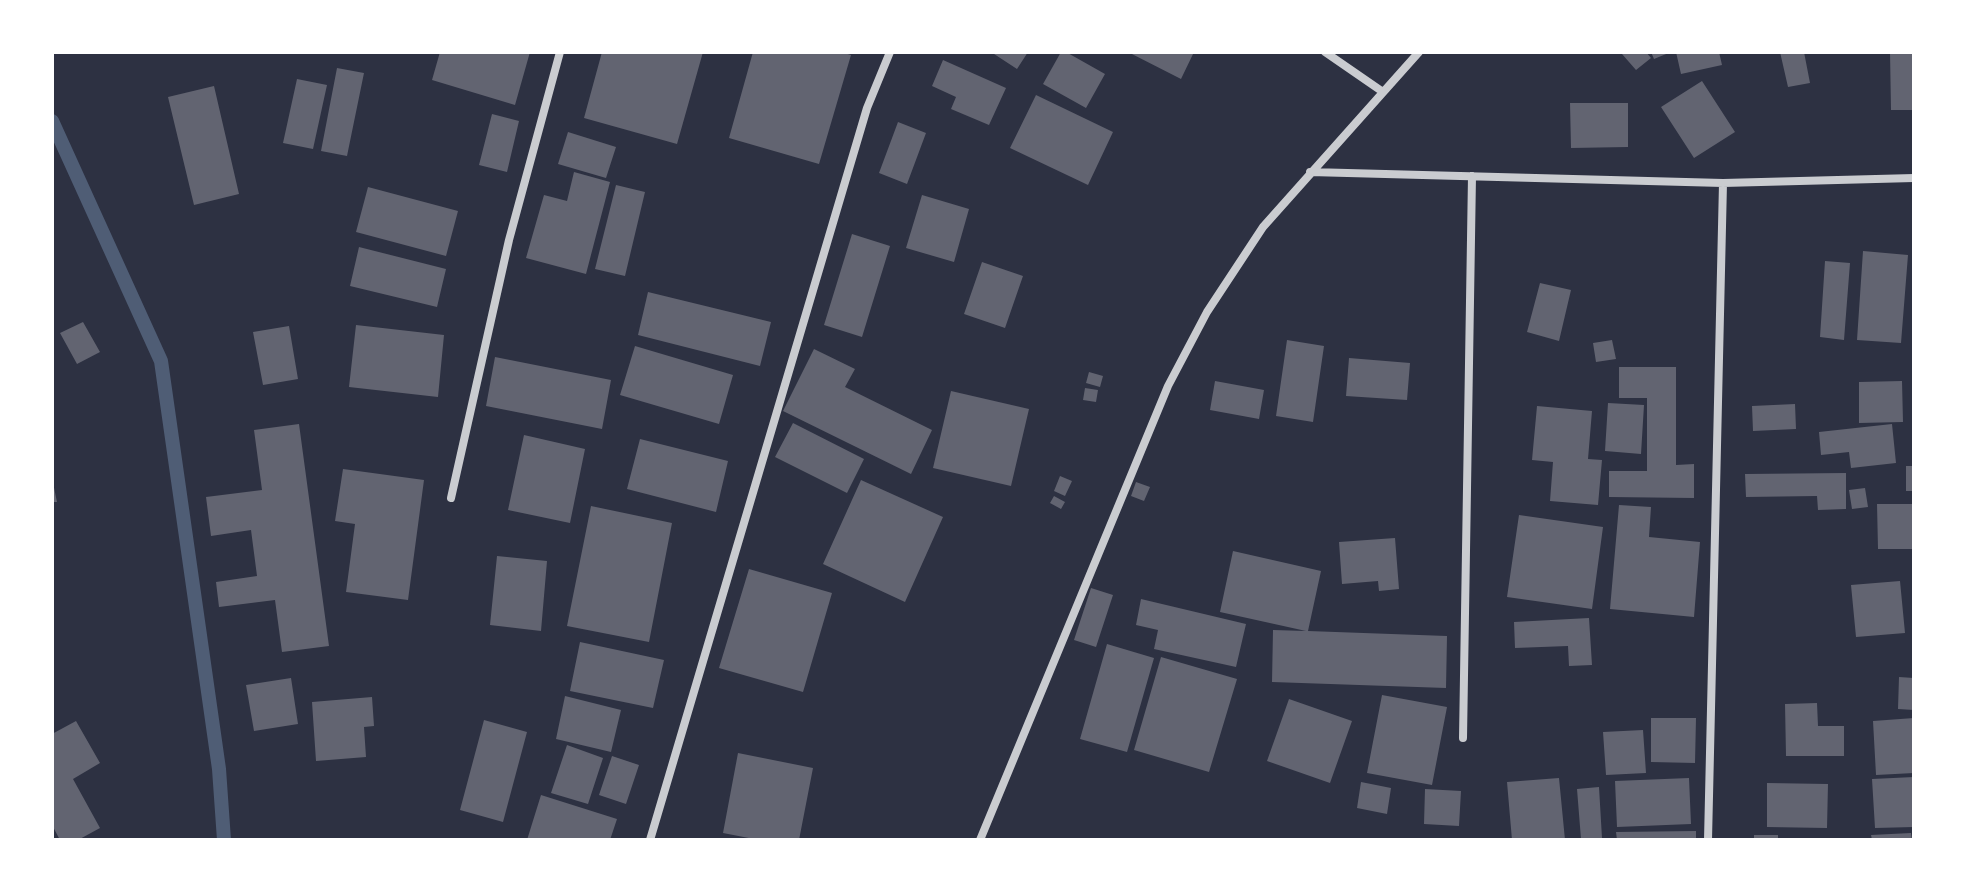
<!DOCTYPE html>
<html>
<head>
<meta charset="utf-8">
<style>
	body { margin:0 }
	#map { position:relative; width:1966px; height:892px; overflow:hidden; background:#2d3142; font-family:"Alegreya Sans",sans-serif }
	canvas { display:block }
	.frame { position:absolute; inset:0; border:54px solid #fff; pointer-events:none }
</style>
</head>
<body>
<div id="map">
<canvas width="1966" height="892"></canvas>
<div class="frame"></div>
</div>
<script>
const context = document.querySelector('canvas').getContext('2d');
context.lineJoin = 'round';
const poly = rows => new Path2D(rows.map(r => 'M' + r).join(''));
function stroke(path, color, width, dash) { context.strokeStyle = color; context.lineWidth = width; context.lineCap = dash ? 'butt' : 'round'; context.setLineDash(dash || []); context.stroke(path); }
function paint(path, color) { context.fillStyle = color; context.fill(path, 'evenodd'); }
stroke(poly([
	[52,121,161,361,219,769,224,840]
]), '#4f5d75', 14);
paint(poly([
	[440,52,530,52,515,105,432,80],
	[602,52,703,52,677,144,584,118],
	[753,52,841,52,851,55,819,164,729,138],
	[991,52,1028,52,1017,69],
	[1061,52,1066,52,1105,74,1086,108,1043,84],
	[1128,52,1194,52,1181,79],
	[1625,52,1646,52,1651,58,1636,70,1622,54],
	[1651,52,1671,52,1654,59],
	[1676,52,1719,52,1722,65,1681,74],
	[1780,52,1804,52,1810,83,1788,87],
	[1890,52,1914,52,1914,110,1891,110],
	[943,60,1006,88,989,125,951,109,956,97,932,86],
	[337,68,364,73,347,156,321,151],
	[297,79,327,85,313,149,283,143],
	[1702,81,1735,132,1694,158,1661,107],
	[214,86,239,194,194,205,168,97],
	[1036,95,1113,132,1088,185,1010,148],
	[1570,103,1628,103,1628,147,1571,148],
	[492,114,519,121,507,172,479,165],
	[898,122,926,133,907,184,879,173],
	[568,132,616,147,606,178,558,164],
	[574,172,610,182,586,274,526,258,544,195,567,201],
	[616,185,645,192,625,276,595,269],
	[368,187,458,211,446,256,356,232],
	[922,195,969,209,954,262,906,248],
	[852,234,890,246,862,337,824,325],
	[359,247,446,269,437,307,350,286],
	[1863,251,1908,255,1901,343,1857,340],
	[1825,261,1850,263,1844,340,1820,337],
	[982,262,1023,276,1005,328,964,314],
	[1540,283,1571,290,1559,341,1527,332],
	[648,292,771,322,760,366,638,335],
	[83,322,100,352,77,364,60,333],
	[356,325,444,335,438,397,349,387],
	[289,326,298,379,263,385,253,332],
	[1287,340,1324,346,1313,422,1276,416],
	[1612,340,1616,359,1596,362,1593,343],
	[635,346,733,375,719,424,620,395],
	[814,349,855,369,845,387,932,430,911,474,783,411],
	[495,357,611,380,602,429,486,406],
	[1349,358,1410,363,1407,400,1346,396],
	[1619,367,1676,367,1676,465,1694,464,1694,498,1609,497,1609,471,1647,471,1647,398,1619,398],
	[1089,372,1103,376,1100,387,1086,383],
	[1215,381,1264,390,1259,419,1210,410],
	[1902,381,1903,422,1859,423,1859,382],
	[1085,388,1098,390,1096,402,1083,400],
	[951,391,1029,409,1011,486,933,468],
	[1608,403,1644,405,1641,454,1605,451],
	[1795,404,1796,429,1753,431,1752,406],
	[1537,406,1592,411,1588,459,1602,460,1598,505,1550,501,1553,462,1532,460],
	[793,423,864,459,847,493,775,457],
	[299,424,329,646,282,652,275,600,219,607,216,582,257,576,251,530,211,536,206,497,262,490,254,430],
	[1892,424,1896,463,1851,468,1849,452,1821,455,1819,432],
	[524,435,585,449,570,523,508,510],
	[640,439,728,461,716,512,627,489],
	[1906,466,1914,466,1914,491,1906,491],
	[343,469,424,480,408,600,346,592,355,524,335,521],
	[1846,473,1846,509,1818,510,1817,496,1746,497,1745,474],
	[1060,476,1072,481,1065,496,1054,491],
	[52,478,57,502,52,502],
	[861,480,943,517,905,602,823,564],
	[1136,482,1150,487,1144,501,1131,496],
	[1865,488,1868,507,1852,509,1849,490],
	[1054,496,1065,502,1061,509,1050,503],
	[1877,504,1914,504,1914,549,1878,549],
	[1619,505,1651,507,1649,537,1700,542,1694,617,1610,609],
	[591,506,672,523,649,642,567,626],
	[1519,515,1603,527,1592,609,1507,597],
	[1395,538,1399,589,1379,591,1378,581,1342,584,1339,542],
	[1233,551,1321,571,1308,631,1447,636,1446,688,1272,682,1273,630,1306,631,1220,612],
	[497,556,547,561,541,631,490,625],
	[749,569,832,593,803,692,719,668],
	[1900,581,1905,633,1856,637,1851,585],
	[1091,588,1113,595,1096,647,1074,640],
	[1141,599,1246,624,1236,667,1154,649,1158,630,1136,625],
	[1589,618,1592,665,1569,666,1568,646,1515,648,1514,622],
	[580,642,664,660,653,708,570,691],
	[1107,644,1154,658,1127,752,1080,739],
	[1161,657,1237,679,1209,772,1134,750],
	[1899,677,1914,678,1914,710,1898,709],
	[291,678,298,724,254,731,246,685],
	[1382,695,1447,707,1432,785,1367,773],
	[565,696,621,710,611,752,556,739],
	[372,697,374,726,364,727,366,757,316,761,312,702],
	[1289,699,1352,721,1330,783,1267,761],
	[1817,703,1818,726,1844,726,1844,756,1786,756,1785,704],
	[1651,718,1696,718,1695,763,1651,762],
	[1914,718,1914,773,1876,775,1873,721],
	[484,720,527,732,503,822,460,810],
	[76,721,100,763,73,779,100,828,78,840,60,840,52,825,52,734],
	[1643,730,1646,773,1606,775,1603,732],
	[567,745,603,758,588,804,551,793],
	[738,753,813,768,799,840,759,840,723,833],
	[612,756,639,765,626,804,599,795],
	[1914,777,1914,827,1875,828,1872,779],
	[1559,778,1565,840,1512,840,1507,782],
	[1689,778,1691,824,1617,827,1615,781],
	[1361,782,1391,788,1387,814,1357,808],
	[1767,783,1828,784,1827,828,1767,827],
	[1599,787,1602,838,1581,839,1577,789],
	[1425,789,1461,791,1459,826,1424,824],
	[541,795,617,819,610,840,527,840],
	[1696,831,1696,840,1617,840,1616,832],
	[1911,833,1912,840,1872,840,1871,835],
	[1754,835,1778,835,1778,840,1754,840]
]), '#626471');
stroke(poly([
	[1325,52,1383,92],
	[1310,172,1723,183,1914,178],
	[451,498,509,240,560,52],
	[1463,738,1472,176],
	[650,840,867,108,890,52],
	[980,840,1168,386,1207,312,1263,227,1419,52],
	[1708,840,1723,183]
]), '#caccd0', 8);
</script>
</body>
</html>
